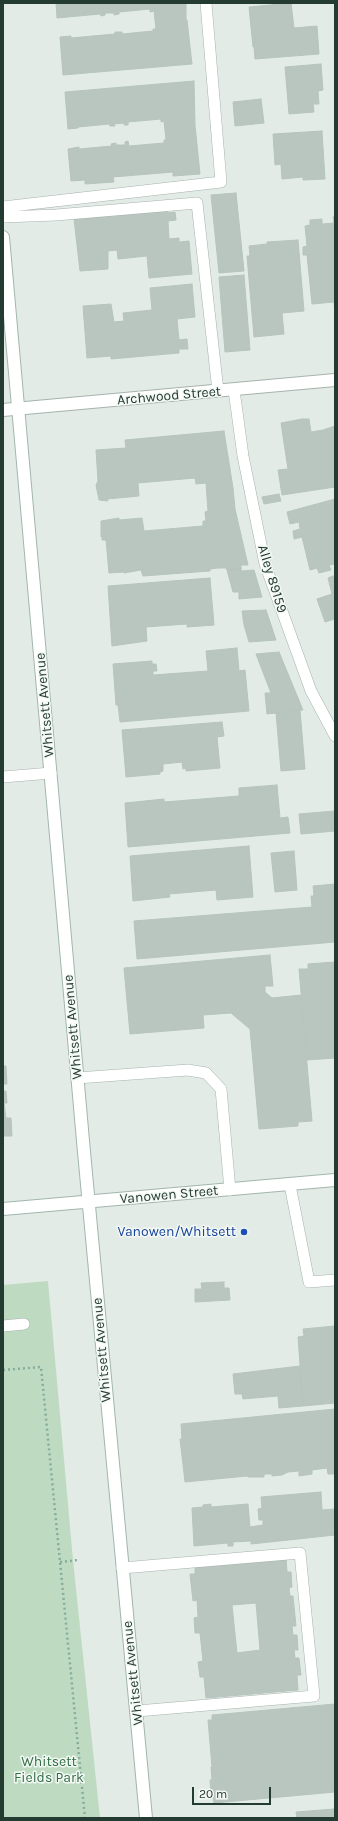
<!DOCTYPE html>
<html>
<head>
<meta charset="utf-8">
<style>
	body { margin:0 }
	#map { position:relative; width:338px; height:1821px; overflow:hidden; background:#e3ebe7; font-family:Karla,sans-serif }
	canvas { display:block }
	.frame { position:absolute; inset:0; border:4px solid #243b32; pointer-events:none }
	.scale { position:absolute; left:192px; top:1787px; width:79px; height:18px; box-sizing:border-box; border:2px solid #243b32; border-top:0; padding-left:5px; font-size:12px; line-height:14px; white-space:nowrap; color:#243b32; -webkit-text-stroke:3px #f3f8f5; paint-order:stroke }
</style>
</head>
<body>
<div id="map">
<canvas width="338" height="1821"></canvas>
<div class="frame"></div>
<div class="scale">20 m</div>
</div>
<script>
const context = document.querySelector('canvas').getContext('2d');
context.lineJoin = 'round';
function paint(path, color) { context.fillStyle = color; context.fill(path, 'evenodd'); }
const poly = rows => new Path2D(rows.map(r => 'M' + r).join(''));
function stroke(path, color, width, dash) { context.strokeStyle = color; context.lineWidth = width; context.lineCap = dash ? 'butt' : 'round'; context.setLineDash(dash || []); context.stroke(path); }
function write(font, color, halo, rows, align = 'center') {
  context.font = font + ' Karla,sans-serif'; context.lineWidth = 3; context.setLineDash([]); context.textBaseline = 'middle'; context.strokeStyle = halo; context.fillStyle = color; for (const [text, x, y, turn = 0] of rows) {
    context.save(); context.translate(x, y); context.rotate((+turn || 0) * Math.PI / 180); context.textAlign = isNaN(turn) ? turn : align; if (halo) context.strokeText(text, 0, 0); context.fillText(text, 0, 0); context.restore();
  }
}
paint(poly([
	[48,1281,73,1560,100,1818,3,1818,3,1285]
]), '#bedbc2');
const building = poly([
	[56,3,186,3,186,20,187,20,192,64,63,75,60,37,71,36,71,38,115,34,115,32,122,32,122,34,153,31,153,29,156,29,154,11,150,12,150,9,119,12,119,14,114,15,114,13,105,13,105,15,101,16,100,14,57,18,56,3],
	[291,3,294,28,317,26,319,54,255,59,254,47,253,47,249,7,291,3],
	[321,64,323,90,318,91,319,104,313,104,314,112,289,114,285,67,321,64],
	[194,81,195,125,200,174,173,176,173,172,113,177,114,182,85,184,85,180,71,181,68,149,79,147,79,149,112,146,111,144,116,143,116,145,125,145,125,142,128,141,129,146,164,143,164,140,166,140,164,121,161,122,161,119,128,122,128,125,124,125,124,123,114,124,115,126,110,126,109,124,78,127,78,128,68,129,65,92,194,81],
	[261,99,264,123,235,126,233,102,261,99],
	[322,131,325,179,303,180,303,177,282,179,281,164,275,165,273,134,322,131],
	[236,193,244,271,219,273,211,195,236,193],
	[167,209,168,213,175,212,176,220,168,221,169,239,179,238,179,242,189,241,192,274,149,278,147,256,118,259,117,250,108,251,108,269,80,271,74,219,86,218,86,215,92,214,92,218,97,217,97,215,167,209],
	[335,216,335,313,334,302,312,304,307,255,303,255,303,247,307,246,305,226,310,225,310,220,322,219,322,224,334,223,333,217,335,216],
	[298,240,304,311,282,313,284,334,254,337,247,256,250,256,249,246,267,244,267,242,298,240],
	[244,275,250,350,225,352,219,277,244,275],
	[192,284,195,317,177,319,179,340,187,339,188,349,179,349,179,353,111,359,111,356,87,358,83,306,111,304,114,322,124,321,123,313,152,310,150,288,192,284],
	[302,419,309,419,311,432,323,430,335,426,335,487,282,495,278,470,288,469,281,423,302,419],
	[224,431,233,488,235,509,248,565,241,565,241,569,227,570,226,568,218,568,210,569,210,571,143,576,141,570,124,573,124,572,109,573,106,540,102,540,102,536,101,537,101,521,119,518,119,520,142,518,144,531,203,526,203,521,206,521,205,512,208,511,206,483,196,484,195,478,138,483,139,496,107,499,108,501,99,500,96,485,98,481,96,450,126,448,125,440,224,431],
	[279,494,281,501,264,504,262,497,279,494],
	[335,499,335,564,329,565,331,570,319,573,317,568,310,570,302,537,294,539,293,531,300,529,299,522,290,524,287,512,335,499],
	[241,569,241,571,254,570,262,597,239,599,239,592,233,592,227,570,241,569],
	[333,576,335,579,335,619,325,622,317,599,332,594,328,578,333,576],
	[210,578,214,625,187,627,187,624,146,627,147,641,112,646,108,586,210,578],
	[266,610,276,640,249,642,244,625,242,611,266,610],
	[237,648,239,671,245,670,249,711,120,722,118,705,116,705,113,664,152,661,152,664,156,664,157,671,153,671,153,675,208,671,206,651,237,648],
	[279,652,303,710,267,714,265,693,271,693,256,654,279,652],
	[300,710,305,769,281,771,276,713,300,710],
	[222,722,224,736,217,737,220,768,186,771,186,768,183,769,182,762,163,764,163,771,160,772,160,774,126,777,122,730,222,722],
	[277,785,280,818,288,817,290,833,128,847,125,803,164,799,164,802,239,796,239,788,277,785],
	[335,811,335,831,301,834,299,814,335,811],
	[249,846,253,897,217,900,216,890,169,894,170,897,133,901,130,856,249,846],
	[294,851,297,890,275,892,271,853,294,851],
	[335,884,335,942,137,959,134,921,312,907,311,896,314,896,313,886,335,884],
	[270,955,273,986,265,986,265,992,272,998,301,995,312,1121,298,1122,298,1126,259,1129,250,1029,231,1013,203,1015,204,1028,130,1034,124,968,270,955],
	[335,962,335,1058,307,1060,299,969,308,969,308,964,335,962],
	[3,1066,6,1066,7,1084,3,1084,3,1066],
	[3,1089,3,1091,6,1091,7,1103,4,1103,6,1118,11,1118,12,1136,3,1136,3,1089],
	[224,1282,224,1288,229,1288,230,1300,195,1302,195,1289,202,1289,201,1283,224,1282],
	[335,1326,335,1403,303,1406,298,1337,304,1336,303,1329,335,1326],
	[300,1366,303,1406,279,1408,278,1396,243,1399,242,1394,235,1394,233,1374,300,1366],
	[335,1409,335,1474,328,1474,327,1468,312,1470,312,1474,299,1476,299,1471,288,1472,282,1475,272,1476,272,1474,264,1474,264,1477,248,1477,247,1476,185,1482,180,1439,182,1439,181,1424,335,1409],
	[321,1492,322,1510,335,1509,335,1535,251,1544,251,1541,233,1542,233,1546,228,1546,228,1543,194,1546,192,1508,203,1507,203,1505,211,1504,211,1507,248,1504,250,1527,263,1525,263,1520,259,1520,258,1509,262,1508,261,1497,321,1492],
	[286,1557,287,1572,291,1572,292,1587,289,1588,290,1596,293,1596,296,1626,292,1626,293,1635,297,1635,298,1650,294,1650,295,1658,299,1658,301,1675,297,1675,298,1690,206,1698,204,1677,200,1677,198,1662,203,1661,200,1633,195,1633,194,1618,198,1617,197,1600,193,1601,190,1574,195,1574,195,1566,286,1557],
	[256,1603,260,1650,237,1653,232,1605,256,1603],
	[335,1704,335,1792,214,1803,213,1797,211,1797,210,1780,212,1780,211,1767,212,1767,208,1720,212,1720,212,1715,335,1704],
	[334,1809,335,1818,297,1818,296,1812,334,1809]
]);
paint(building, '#b8c6bf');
stroke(building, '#b6c4bd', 1);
const service = poly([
	[3,207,221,182,206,3],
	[3,217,56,215,197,203,218,391],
	[234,390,243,456,265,564,311,691,335,736],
	[3,777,51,773],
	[77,1078,188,1070,206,1073,221,1089,230,1190],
	[290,1185,309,1282,335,1280],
	[3,1326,24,1324],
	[122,1568,300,1553,314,1696,137,1711]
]);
const minor = poly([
	[3,410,335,380]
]);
const secondary = poly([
	[3,237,84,1152,146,1818],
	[3,1209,335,1180]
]);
stroke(service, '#a6b3ad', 12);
stroke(minor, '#a6b3ad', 14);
stroke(secondary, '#a2b6ad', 14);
stroke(poly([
	[3,1370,41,1367,85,1818],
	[60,1562,78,1560]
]), '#86ac9c', 2.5, [2, 3]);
stroke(service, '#fff', 11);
stroke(minor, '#fff', 12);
stroke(secondary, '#fff', 12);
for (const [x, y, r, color] of [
	[244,1232,4,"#1a4fb4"]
]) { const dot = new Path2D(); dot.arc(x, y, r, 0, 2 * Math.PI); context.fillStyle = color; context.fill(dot); stroke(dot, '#f3f8f5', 1.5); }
write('14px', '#243b32', '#f3f8f5', [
	["Archwood Street",169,396,-5],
	["Alley 89159",272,579,73],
	["Whitsett Avenue",45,705,-95],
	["Whitsett Avenue",73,1027,-95],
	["Vanowen Street",169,1195,-5],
	["Whitsett Avenue",102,1350,-95],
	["Whitsett Avenue",133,1673,-96]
]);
write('14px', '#164399', '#f3f8f5', [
	["Vanowen/Whitsett",236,1232]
], 'right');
write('14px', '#326e43', '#f3f8f5', [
	["Whitsett",49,1762],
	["Fields Park",49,1778]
]);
</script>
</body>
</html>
